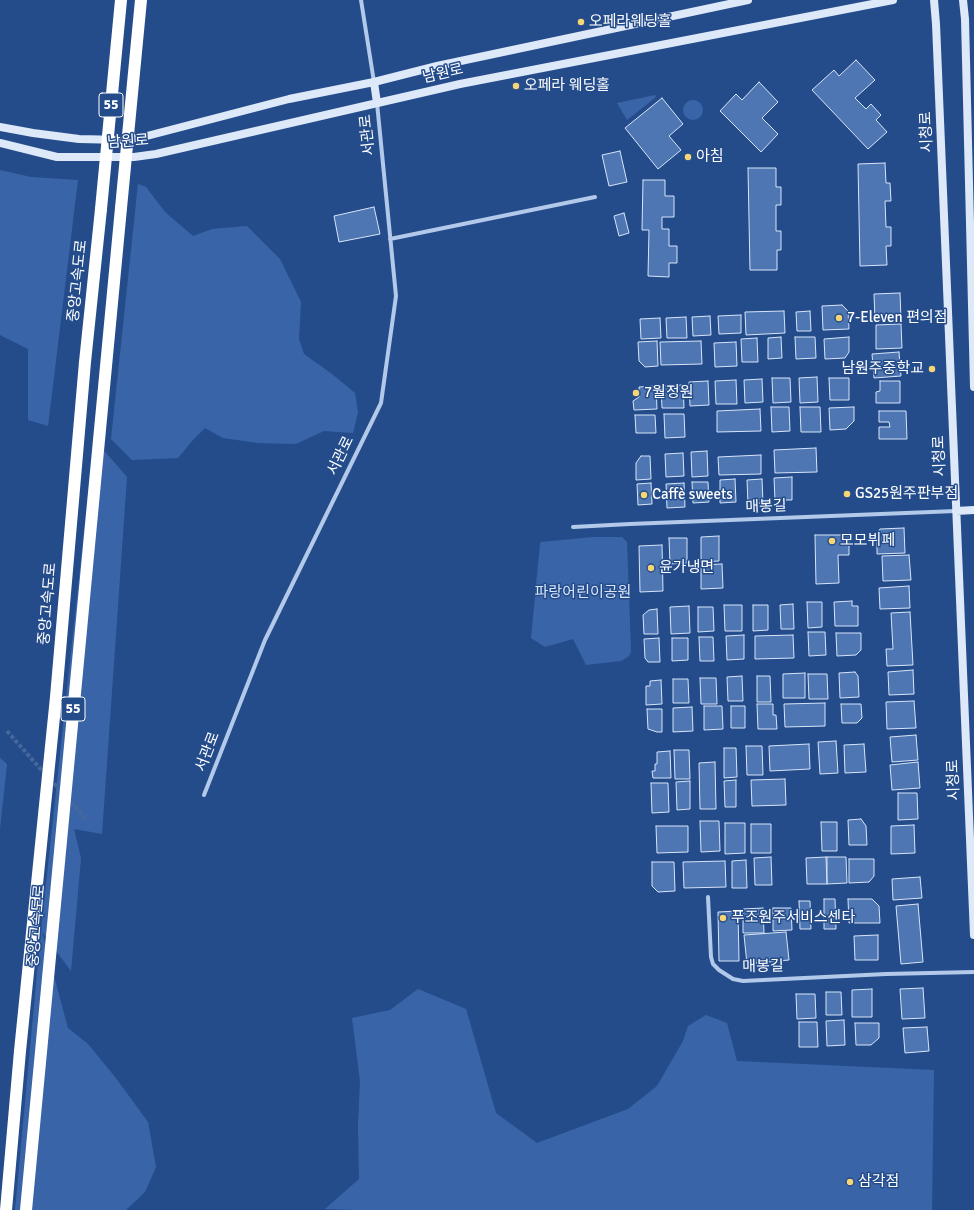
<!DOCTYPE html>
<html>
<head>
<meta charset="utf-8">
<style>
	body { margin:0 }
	canvas { display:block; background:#244c8b }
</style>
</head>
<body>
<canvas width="974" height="1210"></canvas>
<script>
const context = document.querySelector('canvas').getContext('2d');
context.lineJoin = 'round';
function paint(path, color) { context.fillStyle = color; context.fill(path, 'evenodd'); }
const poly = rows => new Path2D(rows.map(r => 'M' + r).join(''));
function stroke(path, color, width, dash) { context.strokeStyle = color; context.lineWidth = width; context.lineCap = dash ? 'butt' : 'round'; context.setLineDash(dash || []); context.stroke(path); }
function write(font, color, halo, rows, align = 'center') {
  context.font = font + ' Signika,"Noto Sans KR",sans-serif'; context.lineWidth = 3; context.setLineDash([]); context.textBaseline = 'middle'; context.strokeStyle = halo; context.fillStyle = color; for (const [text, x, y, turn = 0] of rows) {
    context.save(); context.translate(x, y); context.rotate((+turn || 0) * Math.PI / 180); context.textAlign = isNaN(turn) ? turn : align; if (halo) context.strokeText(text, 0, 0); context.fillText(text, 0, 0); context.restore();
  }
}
paint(poly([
	[655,95,656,97,627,120,617,103],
	'683 110a10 10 0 1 1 20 0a10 10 0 1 1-20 0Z',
	[0,170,31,177,78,180,48,426,28,420,28,349,0,335],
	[138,184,146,187,165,212,193,236,212,229,247,226,280,259,301,302,299,339,304,354,332,374,355,393,358,412,353,433,324,431,296,444,258,443,223,438,205,428,192,441,178,458,132,460,111,439],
	[94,439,127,477,102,834,74,829,81,858,71,971,42,932,68,1028,88,1044,115,1077,148,1122,156,1167,145,1192,126,1210,15,1210,41,930],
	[593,537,622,537,627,542,631,651,629,656,621,661,586,665,573,639,545,647,531,638,540,544,541,542],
	[0,758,7,764,0,829],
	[418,989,466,1009,496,1113,537,1143,628,1109,657,1086,683,1041,688,1026,706,1015,727,1023,737,1061,934,1070,932,1210,355,1210,325,1209,359,1179,358,1126,360,1081,352,1018,390,1010]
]), '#3965a8');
const building = poly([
	[856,60,875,80,855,98,866,109,871,104,881,115,876,120,887,132,868,149,812,90,834,70,839,76,856,60],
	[759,82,778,102,762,118,778,134,761,152,720,111,736,94,742,100,759,82],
	[662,98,683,124,669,136,681,150,658,169,625,128,662,98],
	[620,151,627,182,609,186,602,155,620,151],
	[885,163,886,183,890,183,891,201,885,201,886,227,891,227,891,246,886,246,887,265,860,266,858,164,885,163],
	[748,168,776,168,776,187,781,187,781,205,776,205,776,231,781,231,781,250,777,250,777,270,750,270,748,168],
	[643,180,665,180,665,196,674,196,674,217,662,217,662,229,669,229,669,246,677,246,677,263,669,263,669,277,648,276,649,230,642,230,643,180],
	[374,207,380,234,339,242,334,216,374,207],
	[624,213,629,233,619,236,614,216,624,213],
	[900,293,901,320,875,320,874,294,900,293],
	[842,305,848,311,849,329,823,330,822,306,842,305],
	[784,311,785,333,746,335,745,312,784,311],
	[810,311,811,331,797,331,796,312,810,311],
	[741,315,741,333,719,334,718,316,741,315],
	[710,316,711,335,693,336,692,317,710,316],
	[686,317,687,338,667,338,666,318,686,317],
	[660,318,661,338,641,339,640,319,660,318],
	[901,324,902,348,876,349,876,325,901,324],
	[781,337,782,358,768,359,768,338,781,337],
	[795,337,815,337,816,358,796,359,795,337],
	[849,337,849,352,845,358,825,359,824,339,849,337],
	[757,338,758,362,742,362,741,339,757,338],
	[657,341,658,366,645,367,639,361,638,342,657,341],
	[701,341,702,364,661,365,660,342,701,341],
	[736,342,737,366,715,367,714,343,736,342],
	[899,352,901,376,874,378,872,354,899,352],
	[817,377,818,402,800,403,799,378,817,377],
	[772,378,790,378,791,402,773,403,772,378],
	[829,378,849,378,849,400,830,400,829,378],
	[762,379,763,402,745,403,744,380,762,379],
	[736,380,737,404,716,404,715,381,736,380],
	[708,381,709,405,690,406,689,382,708,381],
	[880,381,900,381,900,403,876,403,876,392,880,391,880,381],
	[683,385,684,408,662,408,661,386,683,385],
	[656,386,657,409,634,410,633,401,639,397,639,387,656,386],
	[771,407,789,407,790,431,772,432,771,407],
	[800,407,820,407,821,432,801,432,800,407],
	[854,407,854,421,846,429,830,430,829,408,854,407],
	[760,409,761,431,717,432,717,411,760,409],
	[879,411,906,411,907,439,879,439,879,427,890,427,889,422,879,422,879,411],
	[664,414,684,414,685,437,665,438,664,414],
	[635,415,655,415,656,433,636,433,635,415],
	[816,448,817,472,775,473,774,450,816,448],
	[707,451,708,476,692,477,691,452,707,451],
	[683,453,684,476,666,477,665,454,683,453],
	[761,455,761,474,719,475,718,457,761,455],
	[641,456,650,456,651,479,636,480,636,463,641,456],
	[792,477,792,500,775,500,774,478,792,477],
	[735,479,736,502,720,503,720,480,735,479],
	[762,479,763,503,748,504,747,480,762,479],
	[692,482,708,482,709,502,693,503,692,482],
	[651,483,652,504,638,505,637,484,651,483],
	[684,483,685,507,667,508,666,484,684,483],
	[904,528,905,553,877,554,877,533,880,529,904,528],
	[815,535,849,535,849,555,838,555,839,583,816,584,815,535],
	[719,536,719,561,701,562,701,537,719,536],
	[669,538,687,538,687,563,670,564,669,538],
	[662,545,663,591,640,592,639,546,662,545],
	[909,555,911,580,883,581,882,556,909,555],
	[722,564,723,588,701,589,701,565,722,564],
	[909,586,910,608,880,609,879,588,909,586],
	[852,601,852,606,858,606,858,626,835,626,834,602,852,601],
	[807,602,822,602,822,627,808,628,807,602],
	[793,604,794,629,781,629,780,605,793,604],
	[724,605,742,605,742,631,725,631,724,605],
	[753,605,768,605,768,630,753,631,753,605],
	[689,606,690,633,671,634,670,607,689,606],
	[698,607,713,607,714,631,698,632,698,607],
	[657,609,658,634,644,634,643,615,649,610,657,609],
	[910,612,913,665,887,666,886,649,893,649,891,613,910,612],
	[808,632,825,632,826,655,809,656,808,632],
	[836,633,861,633,861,650,856,655,837,656,836,633],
	[744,635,744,659,727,660,726,636,744,635],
	[793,635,794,658,755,659,755,636,793,635],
	[699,637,713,637,714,661,700,661,699,637],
	[659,638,660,662,648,662,645,658,644,639,659,638],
	[672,638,688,638,688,660,672,661,672,638],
	[913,670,914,694,889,695,888,672,913,670],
	[855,672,858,676,859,697,840,698,839,673,855,672],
	[805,673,805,698,783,698,783,674,805,673],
	[808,674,827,674,828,699,809,699,808,674],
	[742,676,743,701,728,701,727,677,742,676],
	[757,676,770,676,771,702,757,702,757,676],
	[700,678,716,678,717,704,701,704,700,678],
	[673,679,688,679,689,703,673,703,673,679],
	[661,680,662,704,646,705,646,686,650,686,650,681,661,680],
	[914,701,916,728,887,729,886,702,914,701],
	[825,703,825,726,785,727,784,704,825,703],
	[757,704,773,704,773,715,776,715,777,729,758,729,757,704],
	[841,704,861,704,862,718,857,723,842,723,841,704],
	[704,706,722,706,723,729,704,730,704,706],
	[731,706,745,706,745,728,731,728,731,706],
	[692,707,693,731,673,732,673,708,692,707],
	[647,709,662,709,662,732,657,732,648,729,647,709],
	[916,735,918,760,892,762,890,737,916,735],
	[836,741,838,773,820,774,818,742,836,741],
	[809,744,810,769,770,771,769,746,809,744],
	[864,744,866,772,845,773,844,745,864,744],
	[746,746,762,746,763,775,747,775,746,746],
	[724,748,736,748,737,777,724,778,724,748],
	[674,750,689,750,690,779,675,779,674,750],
	[670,751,671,778,653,778,652,771,655,771,655,764,657,764,657,752,670,751],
	[715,762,716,809,700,809,699,763,715,762],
	[918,762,920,788,892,790,890,765,918,762],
	[785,779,786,805,752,806,751,780,785,779],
	[736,780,736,807,725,807,724,781,736,780],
	[690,781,690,809,677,810,676,782,690,781],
	[651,783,668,783,669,812,652,813,651,783],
	[898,793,917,793,918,819,898,820,898,793],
	[861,819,866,826,867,845,849,845,848,820,861,819],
	[700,821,719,821,720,851,701,852,700,821],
	[821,822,837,822,837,851,822,851,821,822],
	[725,823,745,823,745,853,725,854,725,823],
	[751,824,771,824,771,853,751,853,751,824],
	[914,825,915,853,891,854,891,826,914,825],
	[656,826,688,826,688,852,657,853,656,826],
	[771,857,772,885,755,885,754,858,771,857],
	[826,857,827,884,807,884,806,858,826,857],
	[827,857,846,857,847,883,827,884,827,857],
	[849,859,874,859,874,876,869,882,849,883,849,859],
	[746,860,747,888,732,888,732,861,746,860],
	[725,861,726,887,684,888,683,862,725,861],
	[652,862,674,862,675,891,658,892,652,886,652,862],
	[920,877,922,898,893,900,892,879,920,877],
	[824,899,835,899,836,929,824,929,824,899],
	[848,899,872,899,879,906,880,923,849,923,848,899],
	[799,901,810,901,811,929,800,929,799,901],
	[918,904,923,962,901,964,896,906,918,904],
	[763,908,764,933,743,933,743,909,763,908],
	[773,908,791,908,792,930,773,931,773,908],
	[738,911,739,961,719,961,718,912,738,911],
	[786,932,789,960,747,964,744,935,786,932],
	[878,935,878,960,855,960,854,936,878,935],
	[923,988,925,1018,902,1019,900,989,923,988],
	[872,989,872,1017,852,1017,852,990,872,989],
	[826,992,841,992,842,1015,826,1015,826,992],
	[796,994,815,994,816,1018,797,1019,796,994],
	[844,1020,845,1045,827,1046,826,1021,844,1020],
	[799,1022,817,1022,818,1047,799,1047,799,1022],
	[855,1023,879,1023,879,1038,871,1045,856,1045,855,1023],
	[927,1027,929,1051,905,1053,903,1028,927,1027]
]);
paint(building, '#4d76b2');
stroke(building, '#d7e4f8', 1);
stroke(poly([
	[7,731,45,774],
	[50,779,63,793],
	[67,798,86,819]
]), '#45679c', 4, [4, 2]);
stroke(poly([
	[361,0,374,82],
	[390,239,595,197],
	[573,527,630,524,956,511],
	[204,795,265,640,381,403,396,296,377,103],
	[708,897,711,957,713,964,719,970,733,979,743,981,886,974,974,972]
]), '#b2c9ea', 4);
stroke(poly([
	[934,0,936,24,974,935],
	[963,0,965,19,974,387],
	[374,82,377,103],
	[0,127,33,133,79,139,122,140,143,137,289,99,374,82,437,66,748,0],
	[0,143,57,157,134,157,156,154,460,84,893,0],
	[956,511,974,510]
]), '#dde8f8', 8);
stroke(poly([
	[6,1210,20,1051,56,697,85,362,101,209],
	[26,1210,121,208]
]), '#fff', 12);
stroke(poly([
	[121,208,141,0],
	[101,209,121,0]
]), '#fff', 12);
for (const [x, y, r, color] of [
	[581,22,4,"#f4d676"],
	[516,86,4,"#f4d676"],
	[688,157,4,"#f4d676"],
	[839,318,4,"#f4d676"],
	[932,369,4,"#f4d676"],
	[636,393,4,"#f4d676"],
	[847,494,4,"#f4d676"],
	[644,495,4,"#f4d676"],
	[832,541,4,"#f4d676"],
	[651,568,4,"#f4d676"],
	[723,918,4,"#f4d676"],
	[850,1182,4,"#f4d676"]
]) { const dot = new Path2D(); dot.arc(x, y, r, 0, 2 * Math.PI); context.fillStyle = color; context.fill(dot); stroke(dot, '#244c8b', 1.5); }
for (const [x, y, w] of [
	[111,105,24],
	[73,709,24]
]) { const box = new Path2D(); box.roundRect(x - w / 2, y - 12, w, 24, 3); context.fillStyle = '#244c8b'; context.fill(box); stroke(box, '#fff', 1); }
write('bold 14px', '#fff', null, [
	["55",111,105],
	["55",73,709]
]);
write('15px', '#fff', '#244c8b', [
	["오페라웨딩홀",589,22],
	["오페라 웨딩홀",524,86],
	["아침",696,157],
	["7-Eleven 편의점",847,318],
	["남원주중학교",924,369,"right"],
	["7월정원",644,393],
	["GS25원주판부점",855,494],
	["Caffè sweets",652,495],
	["모모뷔페",840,541],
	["윤가냉면",659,568],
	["푸조원주서비스센타",731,918],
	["삼각점",858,1182]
], 'left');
write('15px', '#fff', '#244c8b', [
	["남원로",443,74,-13],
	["시청로",927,132,-92],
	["서관로",368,135,-96],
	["남원로",128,142,-4],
	["중앙고속도로",78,281,-84],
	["서관로",341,456,-64],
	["시청로",940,456,-92],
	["매봉길",766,507,-2],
	["중앙고속도로",48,604,-85],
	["서관로",208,752,-69],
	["시청로",954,780,-92],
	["중앙고속도로",37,926,-85],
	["매봉길",763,967,-1]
]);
write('15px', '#d7e4f8', '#244c8b', [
	["파랑어린이공원",583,593]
]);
</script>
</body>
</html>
